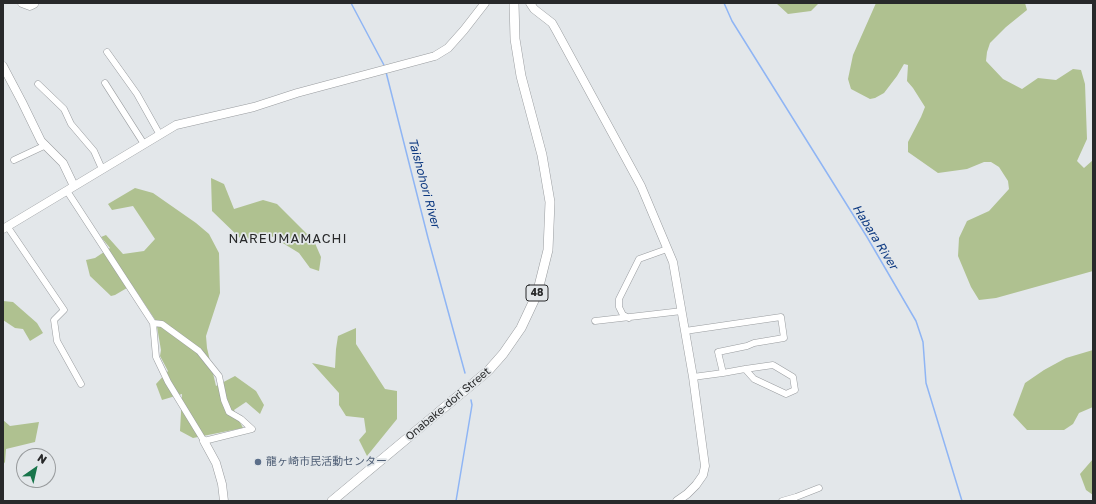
<!DOCTYPE html>
<html>
<head>
<meta charset="utf-8">
<style>
	body { margin:0 }
	#map { position:relative; width:1096px; height:504px; overflow:hidden; background:#e3e7ea; font-family:"Golos Text",sans-serif }
	canvas { display:block }
	.frame { position:absolute; inset:0; border:4px solid #28292a; pointer-events:none }
	.north { position:absolute; left:16px; top:448px; width:40px; height:40px; box-sizing:border-box; background:#e3e7ea; border:1px solid #989b9d; border-radius:50%; rotate:34deg; font-size:11px; font-weight:700; line-height:16px; text-align:center; color:#28292a }
	.north::after { content:''; display:block; margin:auto; width:14px; height:18px; background:#18754b; clip-path:polygon(50% 0,100% 100%,50% 72%,0 100%) }
</style>
</head>
<body>
<div id="map">
<canvas width="1096" height="504"></canvas>
<div class="frame"></div>
<div class="north">N</div>
</div>
<script>
const context = document.querySelector('canvas').getContext('2d');
context.lineJoin = 'round';
function paint(path, color) { context.fillStyle = color; context.fill(path, 'evenodd'); }
const poly = rows => new Path2D(rows.map(r => 'M' + r).join(''));
function stroke(path, color, width, dash) { context.strokeStyle = color; context.lineWidth = width; context.lineCap = dash ? 'butt' : 'round'; context.setLineDash(dash || []); context.stroke(path); }
function write(font, color, halo, rows, align = 'center') {
  context.font = font + ' "Golos Text","Noto Sans JP",sans-serif'; context.lineWidth = 3.5; context.setLineDash([]); context.textBaseline = 'middle'; context.strokeStyle = halo; context.fillStyle = color; for (const [text, x, y, turn = 0] of rows) {
    context.save(); context.translate(x, y); context.rotate((+turn || 0) * Math.PI / 180); context.textAlign = isNaN(turn) ? turn : align; if (halo) context.strokeText(text, 0, 0); context.fillText(text, 0, 0); context.restore();
  }
}
paint(poly([
	[776,3,819,3,811,11,788,14],
	[876,3,1025,3,1027,10,1006,27,990,43,987,52,986,61,1003,79,1022,89,1038,78,1056,80,1073,69,1081,70,1085,84,1087,139,1077,161,1084,168,1093,160,1093,271,996,298,979,300,971,287,958,256,959,238,967,221,989,211,1009,189,1008,181,999,167,991,162,984,162,967,169,938,173,908,152,908,142,921,117,925,107,913,88,907,81,908,65,904,64,897,76,884,93,875,98,870,99,851,89,848,79,853,55],
	[211,178,224,184,234,209,263,200,277,204,314,241,321,257,319,271,310,268,299,253,268,234,242,240,212,211],
	[135,188,153,193,196,223,209,234,219,253,220,293,206,336,207,348,216,386,235,376,256,391,264,405,260,414,246,402,234,410,243,428,193,438,180,431,182,394,162,400,156,384,168,371,160,356,161,350,156,321,132,285,115,295,111,296,90,276,86,260,95,258,110,248,101,237,106,235,123,254,144,251,155,239,133,206,112,210,108,204],
	[3,301,13,302,37,323,43,333,30,341,23,329,15,328,3,320],
	[356,328,356,344,385,389,397,391,397,419,367,456,359,440,366,432,364,418,346,416,339,405,339,393,312,363,335,368,336,349,338,336],
	[1093,350,1093,407,1079,413,1073,424,1064,430,1027,430,1013,415,1025,383,1044,370,1066,358],
	[3,420,10,426,39,422,35,442,6,449,5,462,3,465],
	[1093,459,1093,495,1086,490,1080,474]
]), '#afc190');
stroke(poly([
	[351,3,385,67],
	[724,3,732,21,867,237,916,321,923,342,926,383,962,501],
	[386,72,428,238,465,373],
	[456,501,472,405,471,400]
]), '#8fb5f4', 1.5);
const street = poly([
	[107,52,137,94,160,135],
	[105,83,144,144],
	[38,84,64,109,71,124,94,151,102,169],
	[14,160,46,145],
	[67,191,153,323,156,357,168,382,204,441,252,429],
	[7,226,64,310,54,320,57,341,81,384],
	[629,318,623,315,619,307,619,299,639,259,667,249],
	[595,321,682,311],
	[153,323,162,324,199,351,219,376,224,400,229,412,241,419,252,429],
	[685,331,781,317,784,338,754,343,747,346,718,352,723,373],
	[693,377,723,373,745,369,773,365,793,377,795,390,786,394,754,379,745,369],
	[782,501,796,497,819,488]
]);
const secondary = poly([
	[22,3,30,6,34,4],
	[530,3,534,9,552,23,556,30,641,186,673,262,693,377,705,466,703,475,696,485,687,494,677,501],
	[3,66,22,102,41,141,63,163,74,186],
	[3,229,176,125,254,107,297,93,435,56,448,48,464,30,485,3],
	[204,441,216,463,222,484,224,501]
]);
const primary = poly([
	[332,501,488,371,503,354,521,328,537,294,548,250,550,202,542,155,521,76,515,39,514,3]
]);
stroke(street, '#999c9f', 7);
stroke(secondary, '#999c9f', 9);
stroke(primary, '#999c9f', 10);
stroke(street, '#fff', 6);
stroke(secondary, '#fff', 8);
stroke(primary, '#fff', 9);
for (const [x, y, r, color] of [
	[258,462,4,"#5c6f8a"]
]) { const dot = new Path2D(); dot.arc(x, y, r, 0, 2 * Math.PI); context.fillStyle = color; context.fill(dot); stroke(dot, '#e3e7ea', 1.5); }
for (const [x, y, w] of [
	[537,293,22]
]) { const box = new Path2D(); box.roundRect(x - w / 2, y - 8, w, 16, 3); context.fillStyle = '#e3e7ea'; context.fill(box); stroke(box, '#28292a', 1); }
write('bold 10px', '#28292a', null, [
	["48",537,293]
]);
write('11px', '#28292a', '#e3e7ea', [
	["Onabake-dori Street",448,404,-40]
]);
write('11px', '#4e5e75', '#e3e7ea', [
	["龍ヶ崎市民活動センター",266,462]
], 'left');
write('italic 12px', '#0d3981', '#e3e7ea', [
	["Taishohori River",424,183,75],
	["Habara River",875,237,58]
]);
context.letterSpacing = '1px';
write('13px', '#28292a', '#e3e7ea', [
	["NAREUMAMACHI",288,239]
]);
context.letterSpacing = '0px';
</script>
</body>
</html>
